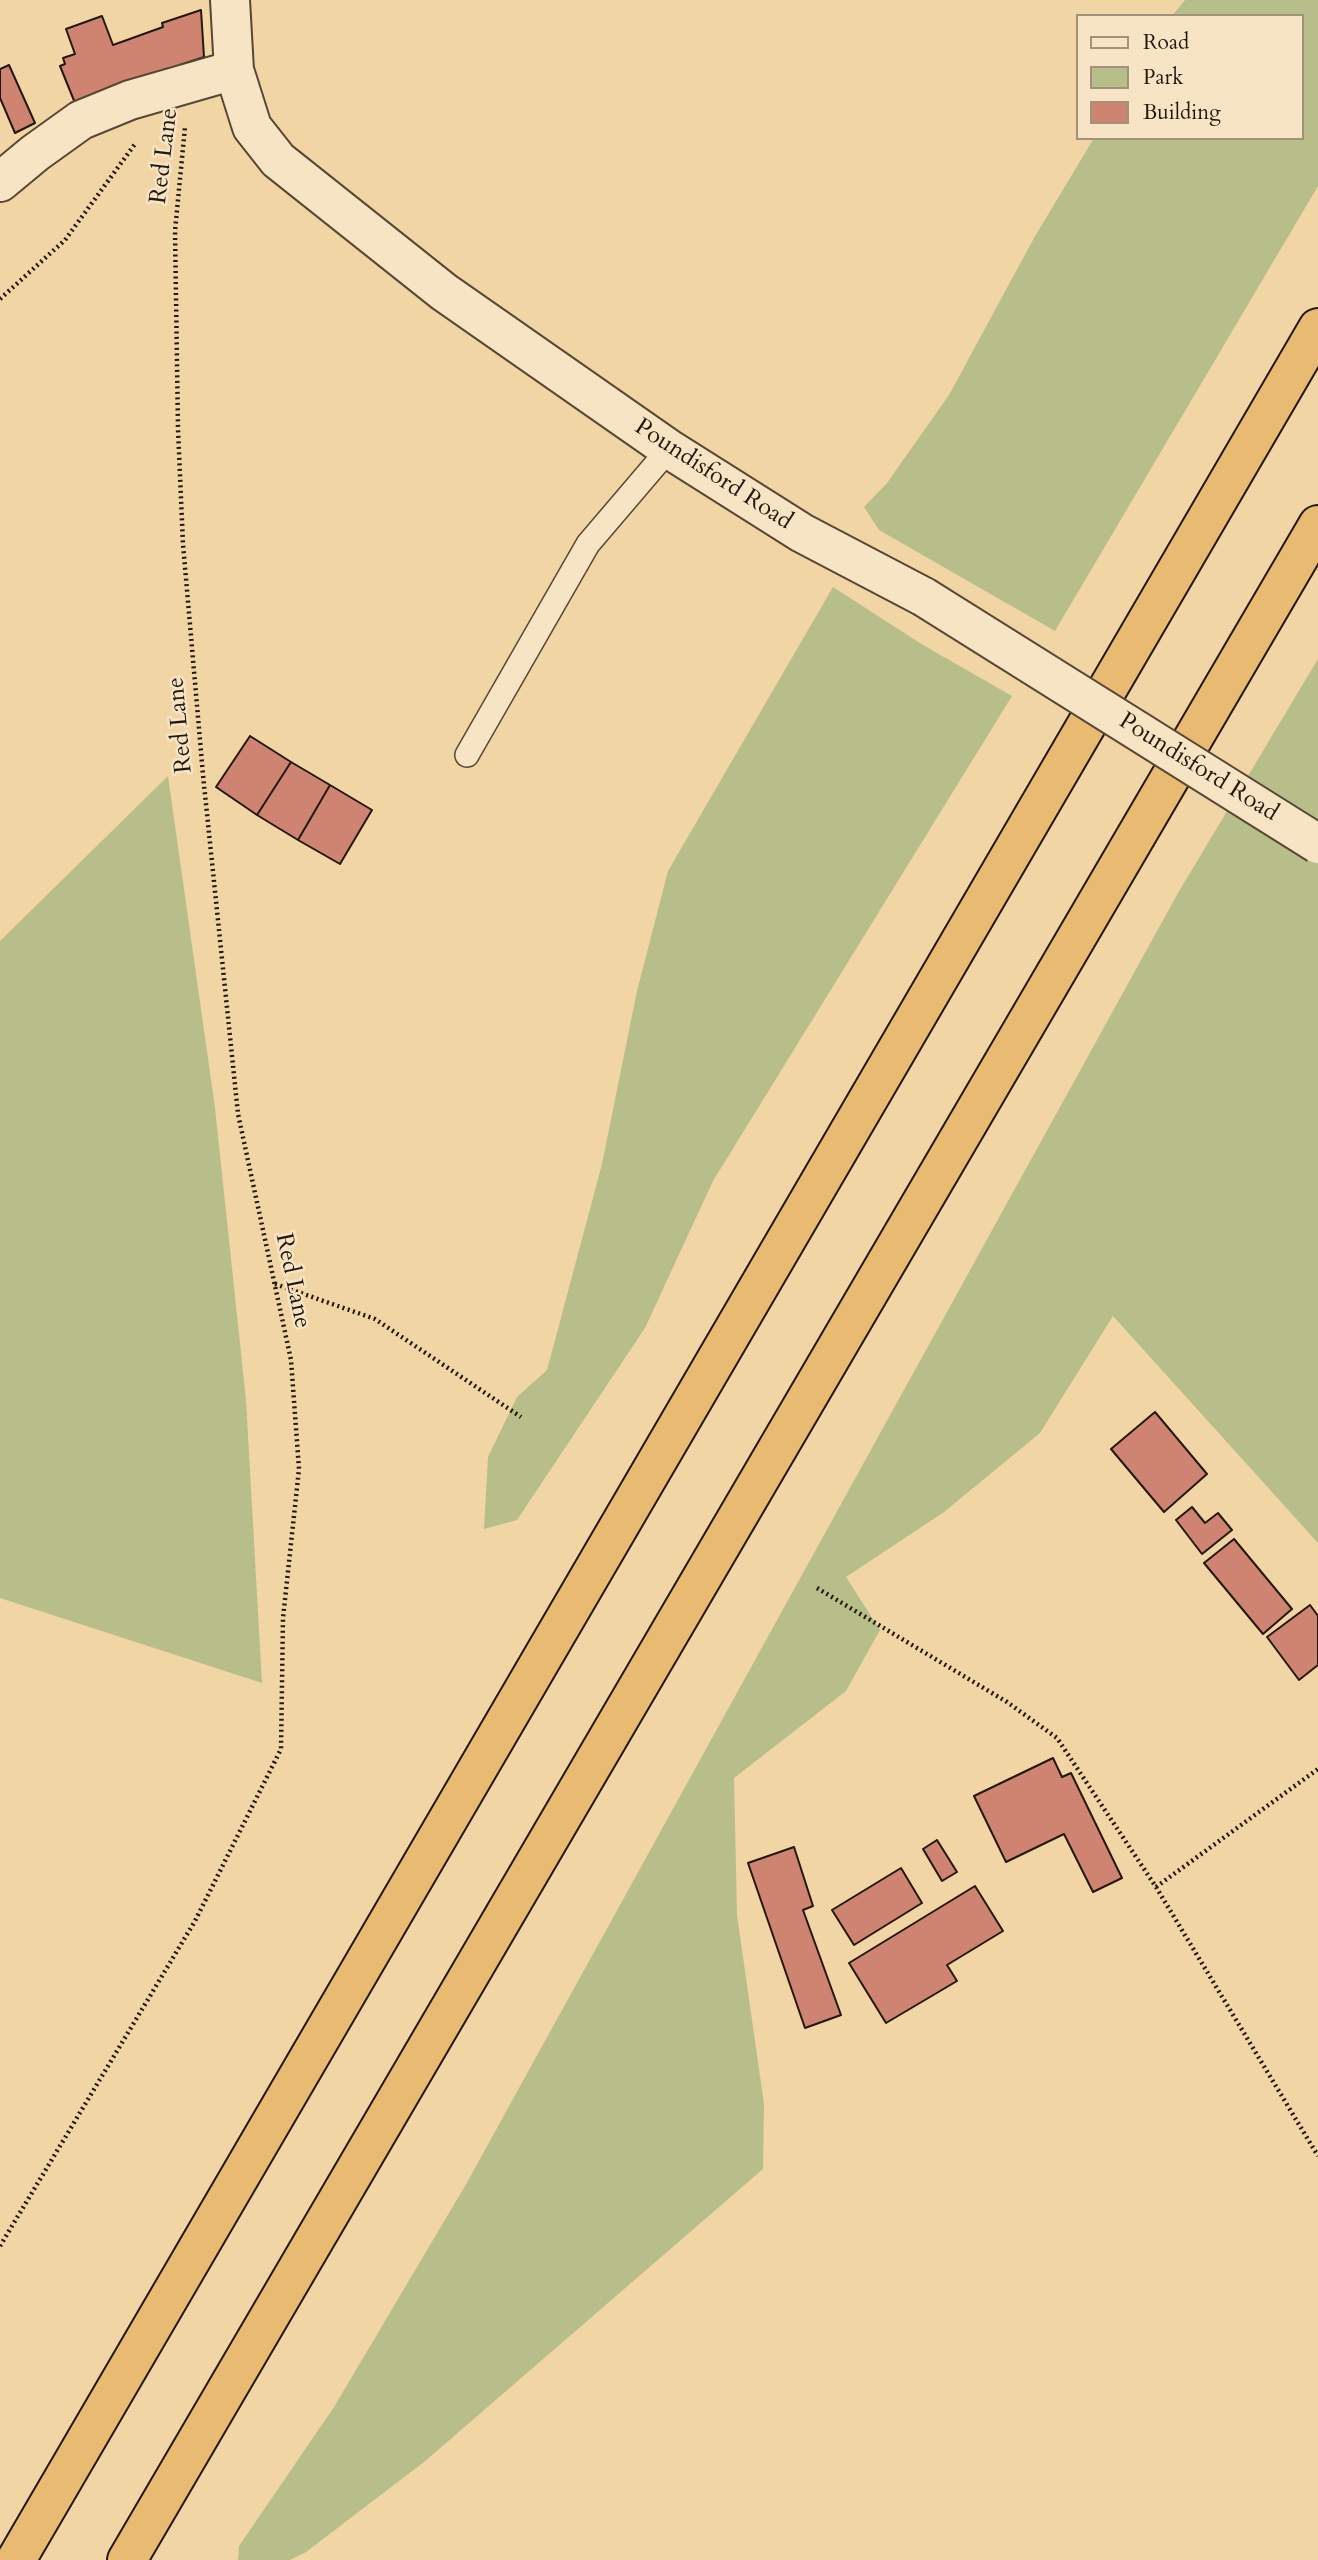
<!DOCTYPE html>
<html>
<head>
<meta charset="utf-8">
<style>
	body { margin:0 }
	#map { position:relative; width:1318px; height:2560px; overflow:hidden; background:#f2d5a5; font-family:Cardo,serif }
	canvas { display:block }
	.legend { position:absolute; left:1076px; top:14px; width:228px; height:126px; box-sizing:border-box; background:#f7e4c4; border:2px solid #a2927b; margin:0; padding:9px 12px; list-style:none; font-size:21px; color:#23180e }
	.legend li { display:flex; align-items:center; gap:14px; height:35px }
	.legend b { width:35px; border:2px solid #a2927b }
</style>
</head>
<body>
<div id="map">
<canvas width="1318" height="2560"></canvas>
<ul class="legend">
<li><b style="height:9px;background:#f7e4c4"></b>Road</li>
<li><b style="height:19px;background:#b7be89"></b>Park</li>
<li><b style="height:19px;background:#cf8472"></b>Building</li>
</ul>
</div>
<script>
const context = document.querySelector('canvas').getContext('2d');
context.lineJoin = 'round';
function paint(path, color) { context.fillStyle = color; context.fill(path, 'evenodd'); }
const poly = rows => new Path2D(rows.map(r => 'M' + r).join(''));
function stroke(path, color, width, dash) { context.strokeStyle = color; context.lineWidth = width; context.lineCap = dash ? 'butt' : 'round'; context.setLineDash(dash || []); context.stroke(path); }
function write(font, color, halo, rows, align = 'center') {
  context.font = font + ' Cardo,serif'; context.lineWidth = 5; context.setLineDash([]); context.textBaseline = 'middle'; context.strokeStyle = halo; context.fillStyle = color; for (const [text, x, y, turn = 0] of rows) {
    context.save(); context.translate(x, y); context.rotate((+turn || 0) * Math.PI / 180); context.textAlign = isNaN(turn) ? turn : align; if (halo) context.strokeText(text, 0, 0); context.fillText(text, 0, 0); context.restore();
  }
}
paint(poly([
	[1185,0,1318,0,1318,186,1055,631,879,530,864,507,887,483,949,395,1034,238,1094,138,1302,138,1302,16,1172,16],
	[833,587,923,645,1012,696,713,1181,645,1328,517,1520,484,1529,488,1457,517,1397,547,1370,602,1164,637,991,668,871],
	[1318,659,1318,1543,1113,1316,1040,1433,944,1512,846,1577,880,1630,846,1691,734,1778,737,1915,764,2104,763,2169,424,2462,306,2552,290,2560,238,2560,239,2546,334,2407,465,2186,1178,893],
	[168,776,215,1108,246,1400,262,1683,0,1598,0,941]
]), '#b7be89');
const building = poly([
	[201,10,204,57,180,65,181,68,77,108,60,66,65,64,63,58,75,54,66,29,102,16,113,45,163,27,162,23,201,10],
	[9,65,35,123,15,133,0,98,0,69,9,65],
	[250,736,291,762,257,815,216,787,250,736],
	[291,762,330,785,298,840,257,815,291,762],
	[330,785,372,810,340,864,298,840,330,785],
	[1155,1412,1207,1474,1164,1512,1111,1449,1155,1412],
	[1192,1507,1205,1523,1218,1513,1232,1530,1202,1554,1176,1520,1192,1507],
	[1234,1539,1292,1609,1263,1634,1204,1563,1234,1539],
	[1310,1605,1318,1616,1318,1665,1299,1680,1267,1637,1310,1605],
	[1053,1758,1062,1777,1071,1773,1122,1878,1093,1892,1064,1834,1006,1862,974,1796,1053,1758],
	[937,1840,957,1872,942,1881,923,1849,937,1840],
	[794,1847,813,1906,803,1910,841,2015,805,2028,748,1863,794,1847],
	[901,1868,922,1903,854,1945,832,1910,901,1868],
	[975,1886,1003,1931,947,1965,957,1981,886,2023,849,1963,975,1886]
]);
paint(building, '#cf8472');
stroke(building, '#23180e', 2);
const lane = poly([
	[467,755,588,544,669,449]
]);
const street = poly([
	[230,0,234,70,252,127,278,160,444,292,669,449,802,533,924,597],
	[0,182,35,153,81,120,130,100,234,70]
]);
const highway = poly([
	[16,2560,1318,328],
	[127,2560,1318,525]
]);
stroke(lane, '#574734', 26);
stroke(street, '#574734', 42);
stroke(highway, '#23180e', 42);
stroke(poly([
	[0,299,65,240,135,144],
	[275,1284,375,1319,521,1417],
	[817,1588,1007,1702,1057,1738,1156,1887,1318,2156],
	[1156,1887,1318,1769],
	[0,2246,195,1921,281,1749,283,1618,299,1469,291,1360,238,1114,203,775,183,544,178,429,175,231,185,127]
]), '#23180e', 4.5, [2, 3.5]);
stroke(lane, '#f7e4c4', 23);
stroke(street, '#f7e4c4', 38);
stroke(highway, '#e9ba72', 38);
const streetBridge = poly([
	[924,597,1318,844]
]);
stroke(streetBridge, '#574734', 42, []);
stroke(streetBridge, '#f7e4c4', 38);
write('24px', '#23180e', '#f7e4c4', [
	["Red Lane",165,156,-83],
	["Poundisford Road",713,475,33],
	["Red Lane",181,725,-95],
	["Poundisford Road",1198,768,32],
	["Red Lane",292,1281,78]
]);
</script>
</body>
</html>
